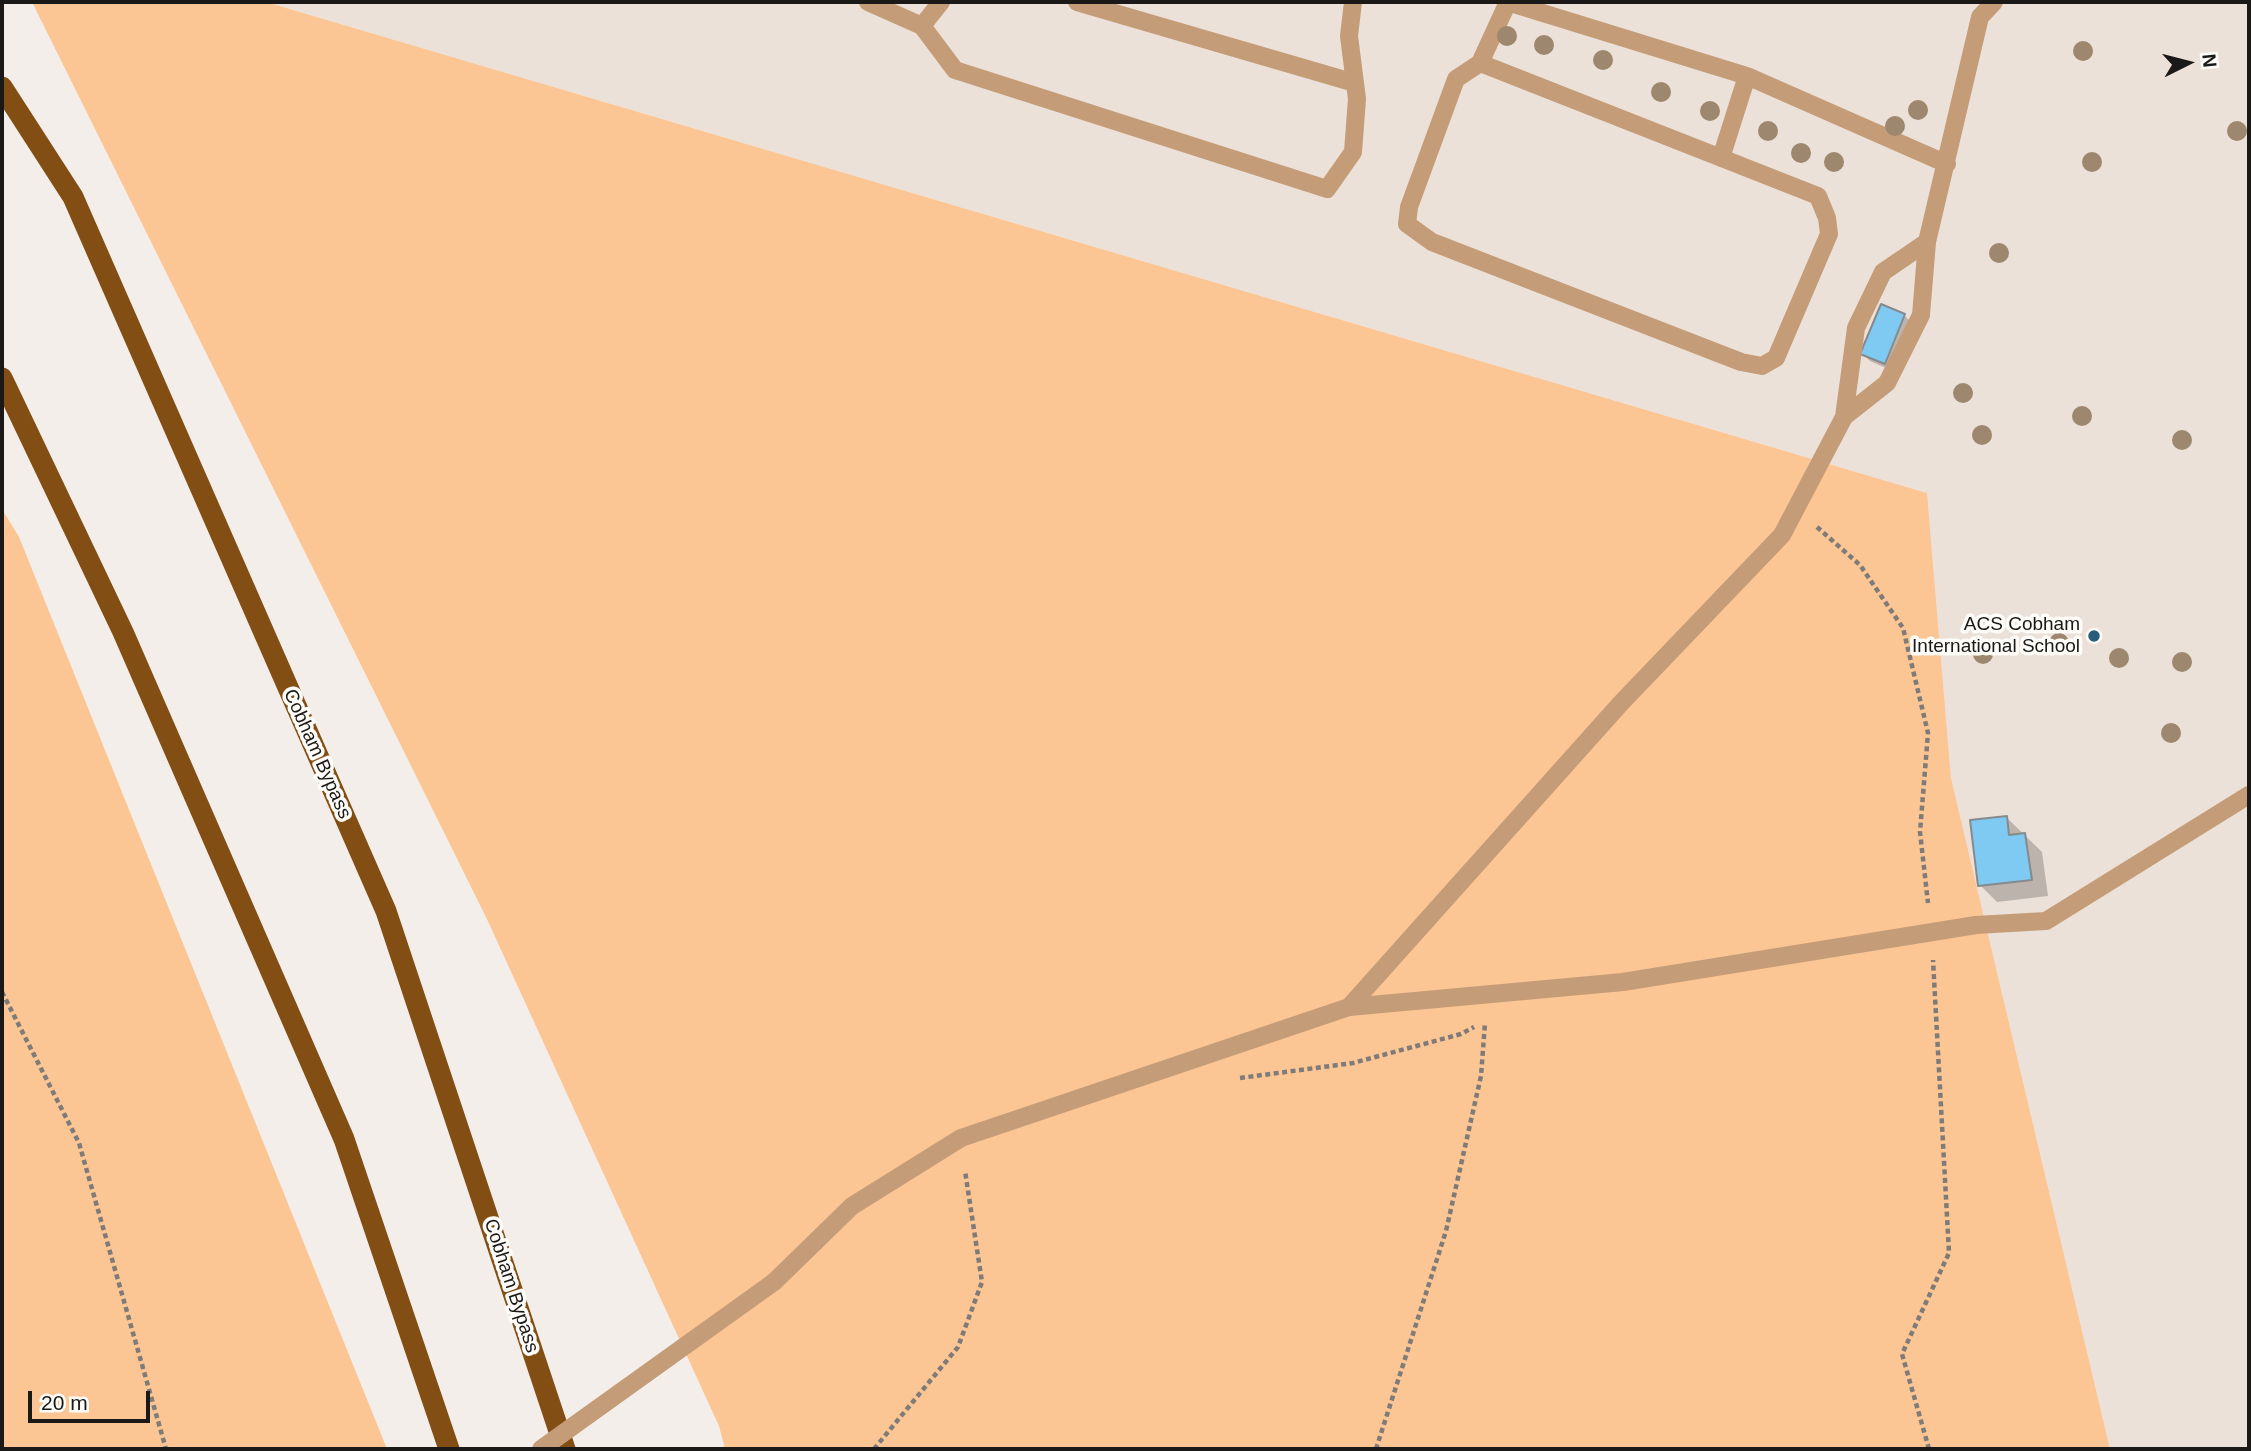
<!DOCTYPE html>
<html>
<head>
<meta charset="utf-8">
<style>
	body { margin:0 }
	#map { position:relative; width:2251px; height:1451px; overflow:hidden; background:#f3eeea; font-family:Arial,sans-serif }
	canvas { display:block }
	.frame { position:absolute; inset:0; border:4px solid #1a1917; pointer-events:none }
	.north { position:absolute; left:2153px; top:28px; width:70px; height:70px; -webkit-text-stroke:5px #fefcf9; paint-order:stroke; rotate:84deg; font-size:19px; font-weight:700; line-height:28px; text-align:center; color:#1a1917 }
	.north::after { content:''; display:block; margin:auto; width:24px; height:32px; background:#1a1917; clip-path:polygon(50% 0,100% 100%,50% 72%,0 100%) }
	.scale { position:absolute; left:28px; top:1391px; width:122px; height:32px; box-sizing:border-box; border:4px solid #1a1917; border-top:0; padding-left:9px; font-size:21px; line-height:24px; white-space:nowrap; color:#1a1917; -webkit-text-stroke:5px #fefcf9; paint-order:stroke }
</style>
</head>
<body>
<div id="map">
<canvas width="2251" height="1451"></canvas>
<div class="frame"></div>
<div class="north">N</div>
<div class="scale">20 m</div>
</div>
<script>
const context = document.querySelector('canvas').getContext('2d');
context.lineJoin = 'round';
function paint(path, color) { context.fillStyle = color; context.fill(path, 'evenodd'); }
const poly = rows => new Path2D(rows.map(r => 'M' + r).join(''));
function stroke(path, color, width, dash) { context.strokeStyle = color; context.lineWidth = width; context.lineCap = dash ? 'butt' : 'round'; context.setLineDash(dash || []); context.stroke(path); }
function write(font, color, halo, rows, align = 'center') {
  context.font = font + ' Arial,sans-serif'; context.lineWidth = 7; context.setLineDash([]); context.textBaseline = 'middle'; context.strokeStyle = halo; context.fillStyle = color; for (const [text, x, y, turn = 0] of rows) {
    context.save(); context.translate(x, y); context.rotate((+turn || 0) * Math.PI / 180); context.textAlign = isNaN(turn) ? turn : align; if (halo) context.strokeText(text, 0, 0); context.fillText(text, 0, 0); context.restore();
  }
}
paint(poly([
	[266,2,2249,2,2249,1449,2110,1449,1951,778,1927,493]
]), '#ece1d8');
paint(poly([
	[32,2,266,2,1927,493,1951,778,2110,1449,725,1449,719,1426,486,917],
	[2,509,19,537,387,1449,2,1449]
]), '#fbc594');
paint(poly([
	[1882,306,1904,315,1913,324,1893,371,1870,361,1862,353],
	[2007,818,2042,852,2048,896,1997,902,1980,885]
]), '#0003');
const building = poly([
	[1881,304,1905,314,1885,364,1860,354,1881,304],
	[2007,816,2009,835,2025,833,2032,880,1978,886,1970,820,2007,816]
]);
paint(building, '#7fcaf2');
stroke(building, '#868a8d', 2);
stroke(poly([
	[1817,527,1860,565,1903,628,1928,733,1920,832,1928,903],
	[2,992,79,1143,166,1449],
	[1240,1078,1353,1063,1461,1034,1474,1027],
	[874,1449,958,1347,982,1282,965,1171],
	[1376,1449,1446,1231,1481,1076,1485,1023],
	[1929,1449,1902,1354,1949,1253,1933,960]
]), '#7e7b79', 4.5, [5, 3.5]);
stroke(poly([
	[868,2,922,26,955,70,1327,189,1353,152,1357,99,1349,36,1353,2],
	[1077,2,1355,83],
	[1507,2,1747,76,1947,164],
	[922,26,941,2],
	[1480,63,1818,196,1827,218,1829,234,1776,358,1762,366,1741,362,1432,242,1407,224,1409,207,1456,79,1480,63,1508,2],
	[1721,158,1747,76],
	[1844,417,1887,383,1921,315,1927,242],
	[1349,1007,1623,982,1976,925,2046,921,2249,795],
	[774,1282,852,1206,961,1138,1349,1007,1621,703,1782,535,1844,417,1856,328,1883,272,1927,242,1980,17,1994,2]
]), '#c49c78', 18);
stroke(poly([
	[2,87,73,197,386,911,565,1449],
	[2,378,123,632,344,1139,449,1449]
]), '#834e14', 21);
stroke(poly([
	[541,1449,774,1282]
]), '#c49c78', 18);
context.fillStyle = '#9d876e';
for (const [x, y] of [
	[1507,36],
	[1544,45],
	[2083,51],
	[1603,60],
	[1661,92],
	[1918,110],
	[1710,111],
	[1895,126],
	[1768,131],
	[2237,131],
	[1801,153],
	[1834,162],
	[2092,162],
	[1999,253],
	[1963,393],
	[2082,416],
	[1982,435],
	[2182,440],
	[2059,643],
	[1983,654],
	[2119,658],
	[2182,662],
	[2171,733]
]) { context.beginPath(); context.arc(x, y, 10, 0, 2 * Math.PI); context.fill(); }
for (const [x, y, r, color] of [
	[2094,636,7,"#275d78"]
]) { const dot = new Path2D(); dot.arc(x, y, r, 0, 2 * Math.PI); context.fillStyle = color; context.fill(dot); stroke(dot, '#fefcf9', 2.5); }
write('19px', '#1a1917', '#fefcf9', [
	["ACS Cobham",2080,625],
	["International School",2080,647]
], 'right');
write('19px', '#1a1917', '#fefcf9', [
	["Cobham Bypass",317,754,66],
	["Cobham Bypass",511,1286,72]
]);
</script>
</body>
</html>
